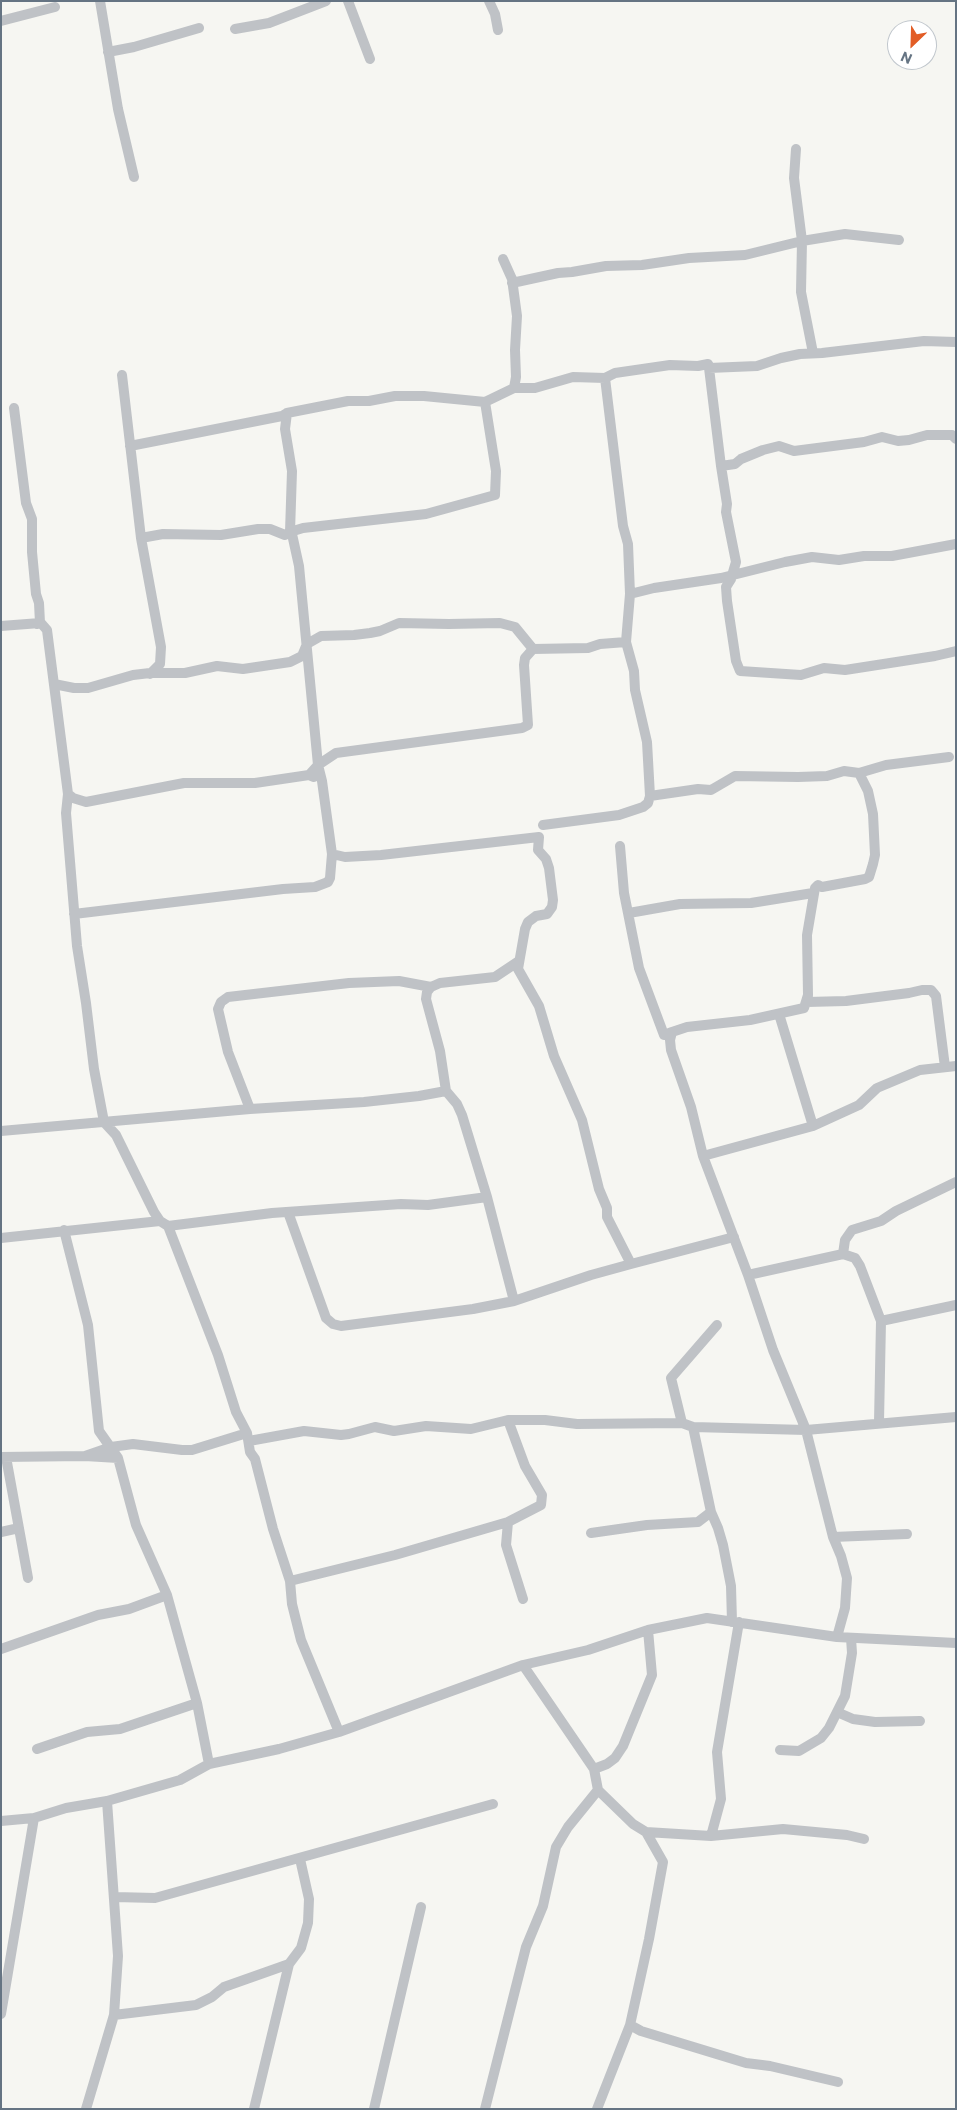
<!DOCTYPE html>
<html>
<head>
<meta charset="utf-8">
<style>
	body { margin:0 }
	#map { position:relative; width:957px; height:2110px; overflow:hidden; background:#f6f6f2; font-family:Commissioner,sans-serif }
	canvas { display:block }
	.frame { position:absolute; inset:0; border:2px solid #657483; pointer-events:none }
	.north { position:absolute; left:887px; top:20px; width:50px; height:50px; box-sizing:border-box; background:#fff; border:1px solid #c1c7cd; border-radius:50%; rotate:204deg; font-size:14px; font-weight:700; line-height:20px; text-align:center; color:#657483 }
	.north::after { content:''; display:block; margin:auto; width:18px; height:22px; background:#e25d26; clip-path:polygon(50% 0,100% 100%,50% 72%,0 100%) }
</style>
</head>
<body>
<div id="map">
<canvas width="957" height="2110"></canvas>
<div class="frame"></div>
<div class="north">N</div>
</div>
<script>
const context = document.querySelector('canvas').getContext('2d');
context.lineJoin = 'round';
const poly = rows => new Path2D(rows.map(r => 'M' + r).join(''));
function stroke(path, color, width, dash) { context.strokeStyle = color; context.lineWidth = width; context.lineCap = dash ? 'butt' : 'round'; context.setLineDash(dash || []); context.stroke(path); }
stroke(poly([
	[100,1,118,109,134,177],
	[348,1,370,59],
	[489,1,495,14,498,30],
	[1,21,55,7],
	[235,29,269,23,326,1],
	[108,52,134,47,199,28],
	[796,149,794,178,802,241,801,292,813,353],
	[503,259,512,279,517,316,515,350,516,377,514,388],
	[512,283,558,273,572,272,606,266,642,265,689,258,745,255,802,241,845,234,899,240],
	[709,368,721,466],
	[122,375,141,538,161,647,160,664,150,674],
	[14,408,26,503,32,519,32,552,36,594,39,603,40,623,37,624],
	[956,439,952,435,927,435,909,440,898,441,882,437,864,442,794,451,779,446,763,450,741,459,735,464,721,466,727,504,726,512,736,562,731,579,726,587,727,601,736,661,740,671,801,675,824,668,845,670,935,656,956,651],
	[130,446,282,416,287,413],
	[141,538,163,534,221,535,258,529,270,529,285,535,290,532,303,528,426,514,495,495,496,471,485,402],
	[630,594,654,588,721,578,785,562,812,557,839,560,864,556,892,556,956,544],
	[1,626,40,623,40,622,47,630,68,794,66,813,77,946,86,1003,94,1069,104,1122,116,1135,154,1212,160,1221,168,1226,218,1355,236,1412,247,1433,250,1452,255,1459,273,1529,290,1581,292,1604,301,1640,339,1732],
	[54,684,74,688,88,688,133,675,150,673,185,673,217,666,243,669,290,662,302,656,307,644,321,636,354,635,370,633,380,631,399,623,449,624,500,623,515,627,533,649],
	[309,775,318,765,336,753,522,728,528,725,524,665,525,658,533,649,588,648,600,644,626,642],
	[68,794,73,798,86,802,184,783,255,783,309,775,314,777],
	[650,796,698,789,711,790,735,776,798,777,827,776,844,771,859,773,886,765,949,757],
	[543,825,619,815,643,807,648,803,650,796,647,742,635,690,634,671,626,642,630,594,628,544,623,526,605,378],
	[620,846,624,893,639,968,664,1035,672,1032],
	[629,913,680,904,751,903,813,893],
	[74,914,283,889,315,887,328,882,330,878,332,854,322,781,318,765,299,566,292,534,290,532,292,471,285,429,287,413,348,401,369,401,395,396,424,396,485,402,514,388,535,388,573,377,605,378,615,373,670,365,698,366,708,364,709,368,757,366,781,358,800,354,822,353,924,341,956,342],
	[807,1002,846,1001,909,993,922,990,931,990,936,996,945,1067],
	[779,1014,813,1126],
	[250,1109,228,1052,218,1009,221,1002,228,997,349,983,399,981,431,987],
	[1,1131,250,1109,364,1102,419,1096,446,1091],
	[703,1156,813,1126,859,1105,877,1088,920,1070,956,1066],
	[288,1212,326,1318,333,1324,341,1326,473,1309,514,1301,591,1275,631,1264,607,1217,607,1208,599,1189,582,1120,554,1056,539,1006,518,969,525,929,528,922,536,916,547,914,552,907,553,900,549,868,546,859,538,850,539,837,381,855,345,857,332,854],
	[168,1226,272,1213,401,1204,428,1205,487,1197],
	[64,1230,88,1325,99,1431,118,1458,136,1525,167,1595,197,1703,209,1764],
	[1,1238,160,1221],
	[843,1254,845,1240,852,1230,881,1221,896,1211,956,1182],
	[631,1264,734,1237],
	[748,1275,843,1254,855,1258,860,1266,881,1321,879,1422],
	[514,1301,487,1197,462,1115,457,1104,446,1091,440,1051,426,999,427,992,431,987,440,983,495,977,519,961],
	[881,1321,956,1305],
	[508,1420,525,1466,542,1495,541,1505,508,1522,506,1545,523,1599],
	[682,1423,671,1378,717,1325],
	[693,1427,806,1430,956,1417],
	[249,1441,304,1431,341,1435,349,1434,375,1427,394,1431,426,1426,471,1429,508,1420,545,1420,577,1424,682,1423,693,1427,711,1512,718,1528,723,1545,731,1586,732,1622],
	[85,1456,111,1447,133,1444,182,1450,192,1450,247,1433],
	[1,1457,85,1456,118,1458],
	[6,1457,28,1578],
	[1,1532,19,1528],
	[591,1533,647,1525,698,1522,711,1512],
	[833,1537,907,1534],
	[290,1581,395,1555,508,1522],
	[837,1637,845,1608,847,1578,841,1556,833,1537,806,1430,773,1350,748,1275,703,1156,691,1107,671,1050,670,1040,672,1032,687,1027,750,1020,804,1008,808,995,807,935,815,888,818,885,822,887,865,879,869,877,873,864,875,855,873,814,868,791,859,773],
	[1,1649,98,1615,129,1609,167,1595],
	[523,1665,594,1769,598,1790,633,1824,646,1832,663,1862,649,1939,630,2025,641,2031,746,2063,770,2066,838,2082],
	[837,1712,853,1719,875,1722,920,1721],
	[37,1749,87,1732,120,1729,197,1703],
	[780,1750,799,1751,821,1738,829,1728,845,1696,852,1653,851,1638],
	[594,1769,607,1764,615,1758,623,1746,652,1675,648,1630],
	[1,1821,34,1818,66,1808,107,1801,180,1780,209,1764,279,1749,339,1732,523,1665,588,1650,648,1630,707,1618,837,1637,956,1643],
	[646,1832,711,1836,783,1829,847,1835,864,1839],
	[711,1836,721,1799,717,1752,739,1622],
	[115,1897,155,1898,493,1804],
	[1,2014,34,1818],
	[114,2015,196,2005,212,1997,224,1987,289,1964],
	[86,2109,114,2015,118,1956,107,1801],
	[254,2109,289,1964,301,1948,308,1923,309,1899,300,1859],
	[374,2109,421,1907],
	[485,2109,526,1947,543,1906,556,1847,568,1827,598,1790],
	[597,2109,630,2025]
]), '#bfc2c6', 10);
</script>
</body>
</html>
